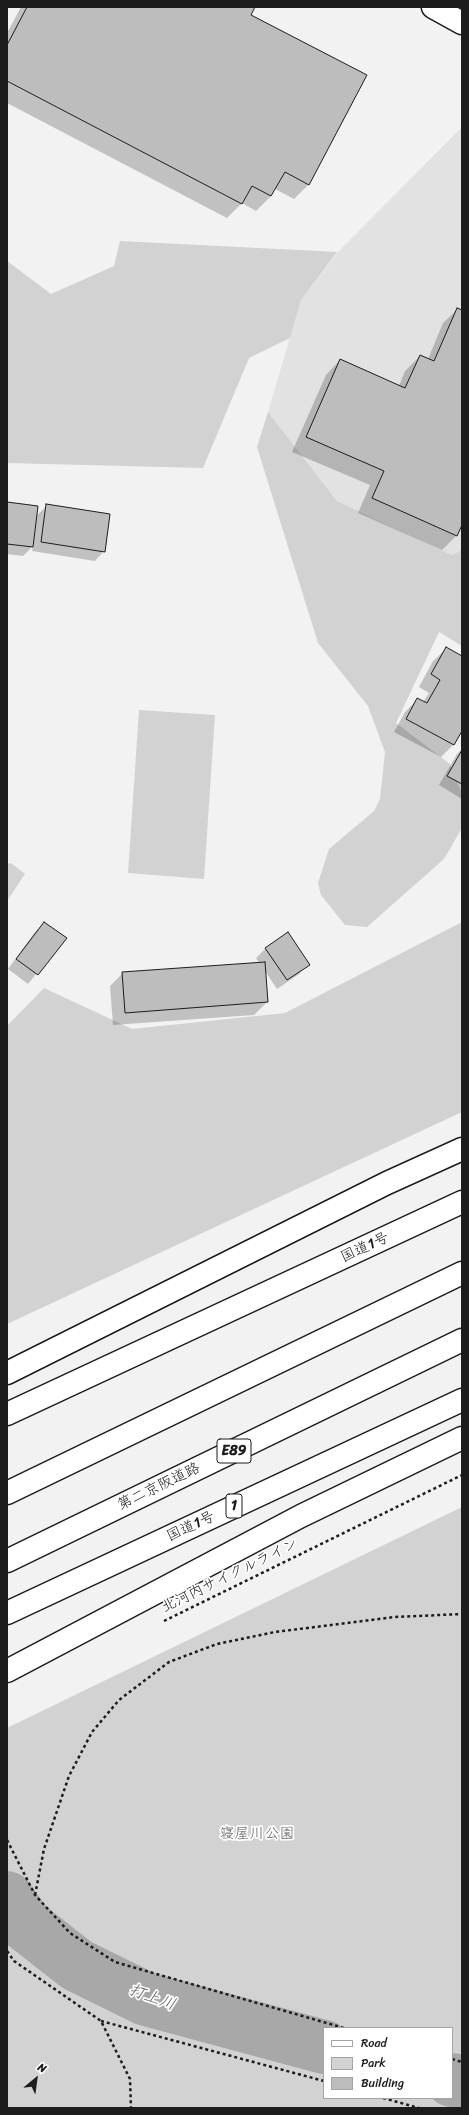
<!DOCTYPE html>
<html>
<head>
<meta charset="utf-8">
<style>
	body { margin:0 }
	#map { position:relative; width:469px; height:2115px; overflow:hidden; background:#f2f2f2; font-family:Sriracha,sans-serif }
	canvas { display:block }
	.frame { position:absolute; inset:0; border:8px solid #1c1c1c; pointer-events:none }
	.legend { position:absolute; left:323px; top:2027px; width:130px; height:72px; box-sizing:border-box; background:#fff; border:1px solid #a4a4a4; margin:0; padding:5px 7px; list-style:none; font-size:12px; color:#1c1c1c }
	.legend li { display:flex; align-items:center; gap:8px; height:20px }
	.legend b { width:20px; border:1px solid #a4a4a4 }
	.north { position:absolute; left:16px; top:2059px; width:40px; height:40px; -webkit-text-stroke:3px #fff; paint-order:stroke; rotate:29deg; font-size:11px; font-weight:700; line-height:16px; text-align:center; color:#1c1c1c }
	.north::after { content:''; display:block; margin:auto; width:14px; height:18px; background:#1c1c1c; clip-path:polygon(50% 0,100% 100%,50% 72%,0 100%) }
</style>
</head>
<body>
<div id="map">
<canvas width="469" height="2115"></canvas>
<div class="frame"></div>
<ul class="legend">
<li><b style="height:5px;background:#fff"></b>Road</li>
<li><b style="height:11px;background:#d2d2d2"></b>Park</li>
<li><b style="height:11px;background:#bdbdbd"></b>Building</li>
</ul>
<div class="north">N</div>
</div>
<script>
const context = document.querySelector('canvas').getContext('2d');
context.lineJoin = 'round';
function paint(path, color) { context.fillStyle = color; context.fill(path, 'evenodd'); }
const poly = rows => new Path2D(rows.map(r => 'M' + r).join(''));
function stroke(path, color, width, dash) { context.strokeStyle = color; context.lineWidth = width; context.lineCap = dash ? 'butt' : 'round'; context.setLineDash(dash || []); context.stroke(path); }
function write(font, color, halo, rows, align = 'center') {
  context.font = font + ' Sriracha,"Klee One",sans-serif'; context.lineWidth = 3.5; context.setLineDash([]); context.textBaseline = 'middle'; context.strokeStyle = halo; context.fillStyle = color; for (const [text, x, y, turn = 0] of rows) {
    context.save(); context.translate(x, y); context.rotate((+turn || 0) * Math.PI / 180); context.textAlign = isNaN(turn) ? turn : align; if (halo) context.strokeText(text, 0, 0); context.fillText(text, 0, 0); context.restore();
  }
}
paint(poly([
	[462,127,462,550,452,555,337,501,268,412,301,300,338,252]
]), '#e2e2e2');
paint(poly([
	[120,241,337,252,301,300,290,338,249,358,203,468,7,463,7,261,51,294,114,266],
	[268,412,337,501,452,555,462,550,462,646,439,632,396,723,450,764,462,794,462,828,444,859,367,927,345,925,321,895,318,883,329,849,374,811,380,799,385,752,368,706,318,643,257,447],
	[139,710,215,715,204,879,128,873],
	[11,863,25,874,7,901,7,864],
	[462,922,462,1112,7,1324,7,1026,44,988,132,1029,285,1013],
	[462,1507,462,2108,7,2108,7,1728],
	[324,2028,452,2028,452,2098,324,2098]
]), '#d2d2d2');
paint(poly([
	[21,7,254,7,250,15,309,184,294,199,275,189,271,196,256,211,242,203,227,218,7,103,7,33],
	[458,309,462,311,462,523,457,535,442,550,358,513,370,485,292,452,326,375,340,360,399,386,405,371,420,356,428,359,443,323],
	[7,503,35,517,47,506,104,551,95,561,32,551,33,546,23,556,7,554],
	[446,649,462,658,462,729,453,745,441,757,394,732,405,712,418,699,423,702,429,693,419,687,433,661],
	[462,749,462,799,439,785,457,754],
	[44,923,65,938,28,984,8,969,35,932],
	[288,934,308,964,299,974,277,989,265,971,267,1002,254,1015,113,1025,110,986,123,973,259,963,256,958,265,949]
]), '#0003');
stroke(poly([
	[7,1898,26,1925,77,1965,146,1999,324,2047],
	[452,2080,462,2082]
]), '#a8a8a8', 54);
const building = poly([
	[27,7,255,7,251,15,367,75,309,185,285,172,271,196,252,186,242,204,7,81,7,45,27,7],
	[457,308,462,310,462,525,457,536,372,498,384,471,306,437,340,359,405,388,420,355,434,361,457,308],
	[7,502,38,506,33,547,7,544,7,502],
	[46,504,110,514,105,552,41,542,46,504],
	[446,647,462,656,462,731,454,745,406,719,417,698,427,703,440,680,431,674,446,647],
	[462,750,462,784,447,776,462,750],
	[44,922,67,938,38,975,16,959,44,922],
	[288,932,310,965,287,980,265,948,288,932],
	[265,962,268,1002,125,1013,122,972,265,962]
]);
paint(building, '#bdbdbd');
stroke(building, '#1c1c1c', 1);
const minor = poly([
	[433,7,462,23],
	[7,1373,387,1183,462,1149],
	[7,1671,301,1516,462,1438]
]);
const highway = poly([
	[7,1414,462,1202],
	[7,1493,462,1273],
	[7,1561,462,1340],
	[7,1613,462,1400]
]);
stroke(minor, '#1c1c1c', 25);
stroke(highway, '#1c1c1c', 25);
stroke(poly([
	[164,1621,462,1475],
	[7,1840,35,1895,70,1933,115,1962,344,2028],
	[35,1895,44,1849,69,1776,92,1732,119,1700,169,1662,217,1644,275,1632,395,1617,462,1614],
	[7,1951,14,1961,101,2021,130,2079,131,2108],
	[101,2021,324,2081],
	[452,2059,462,2062],
	[383,2098,419,2108]
]), '#1c1c1c', 2.5, [3, 3]);
stroke(minor, '#fff', 22);
stroke(highway, '#fff', 22);
for (const [x, y, w] of [
	[234,1451,34],
	[234,1506,16]
]) { const box = new Path2D(); box.roundRect(x - w / 2, y - 12, w, 24, 3); context.fillStyle = '#fff'; context.fill(box); stroke(box, '#1c1c1c', 1); }
write('bold 14px', '#1c1c1c', null, [
	["E89",234,1451],
	["1",234,1506]
]);
write('15px', '#1c1c1c', '#fff', [
	["国道1号",365,1248,-25],
	["第二京阪道路",159,1487,-26],
	["国道1号",191,1527,-25],
	["北河内サイクルライン",230,1576,-26]
]);
write('15px', '#5c5c5c', '#fff', [
	["寝屋川公園",257,1834]
]);
write('italic 16px', '#5b5b5b', '#fff', [
	["打上川",152,1998,20]
]);
</script>
</body>
</html>
